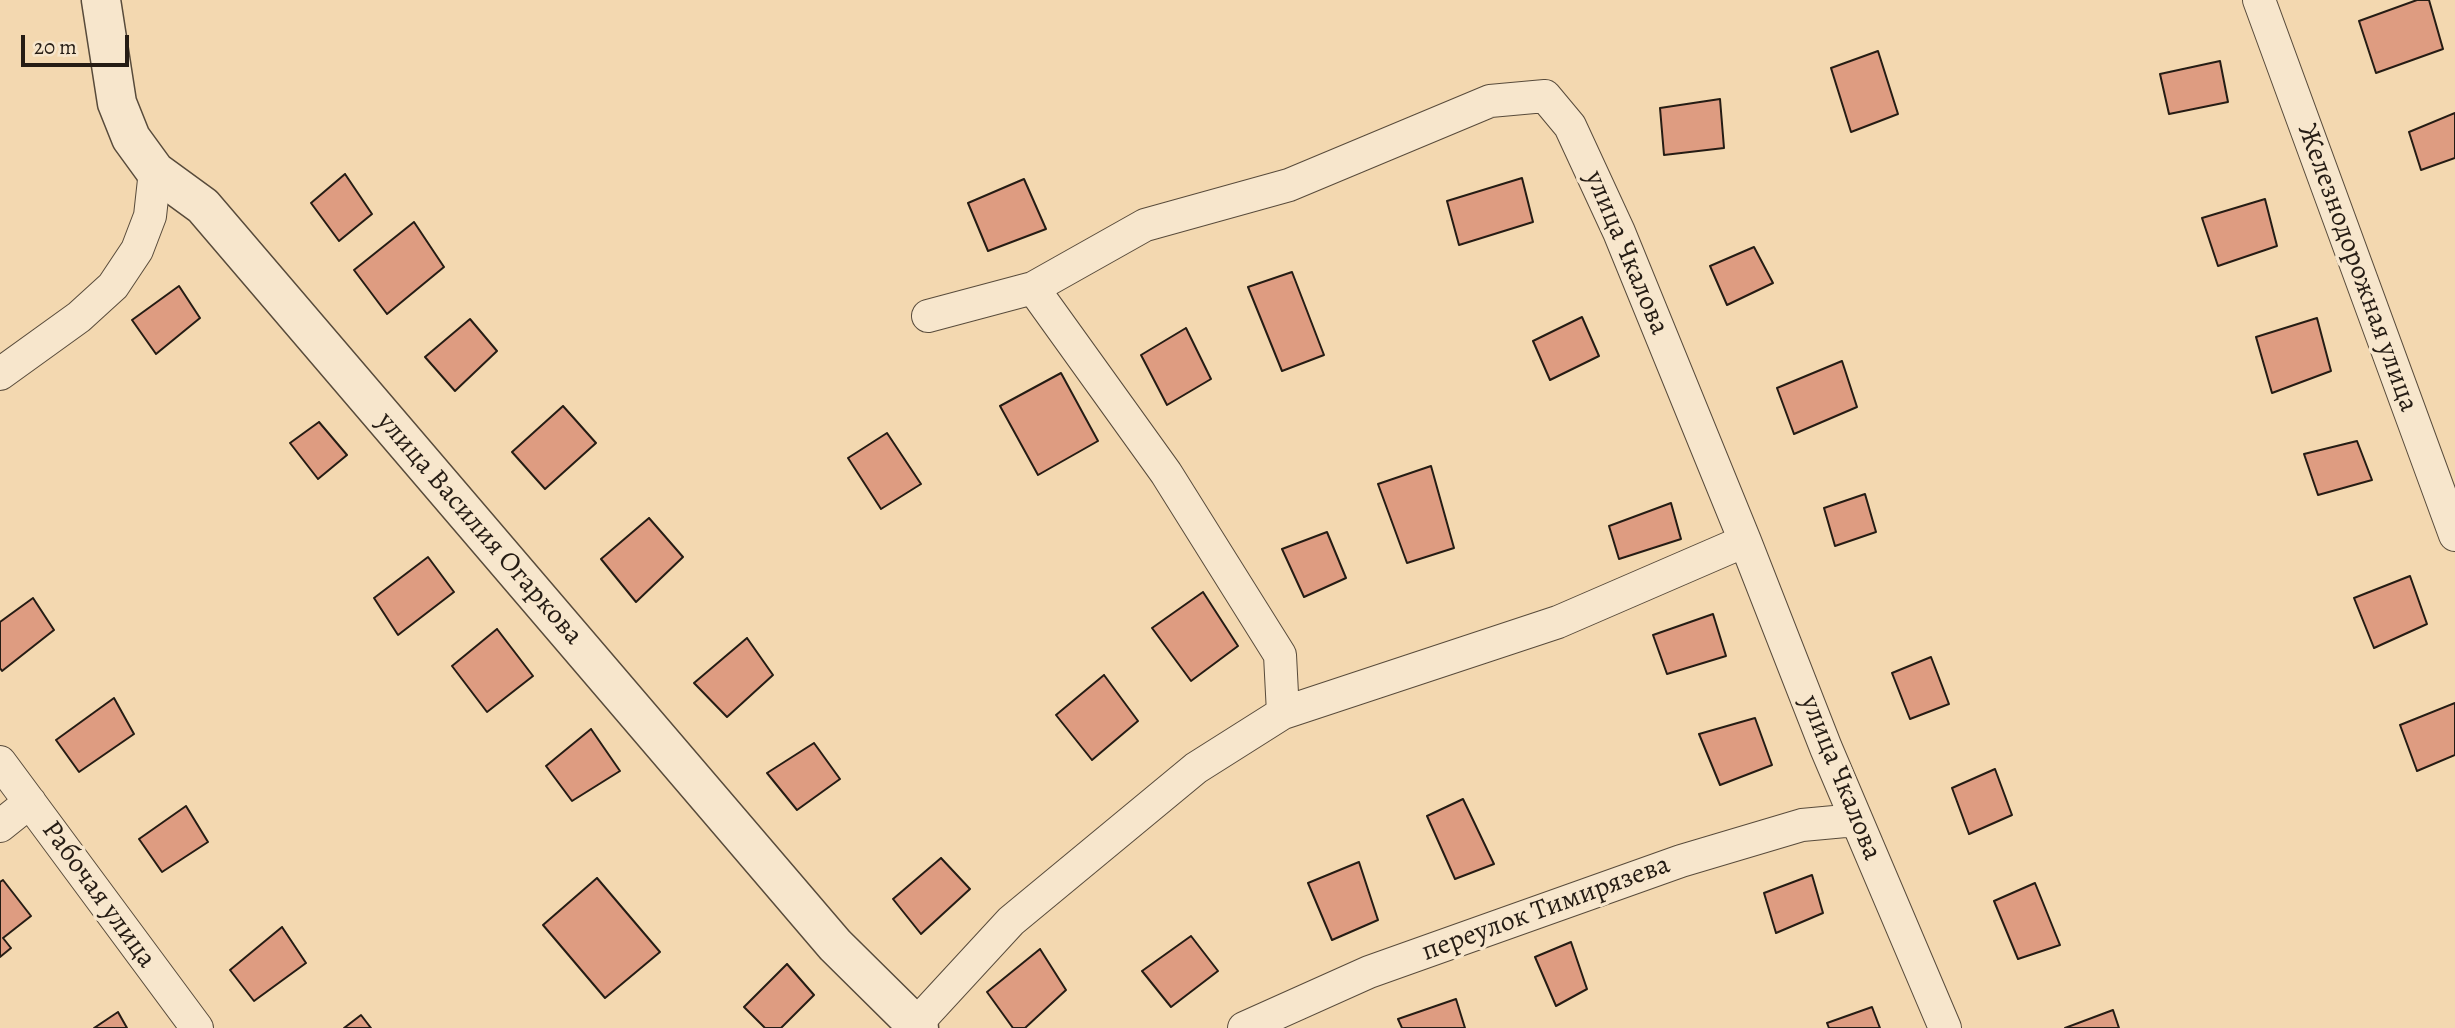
<!DOCTYPE html>
<html>
<head>
<meta charset="utf-8">
<style>
	body { margin:0 }
	#map { position:relative; width:2455px; height:1028px; overflow:hidden; background:#f3d8b0; font-family:Alegreya,serif }
	canvas { display:block }
	.scale { position:absolute; left:21px; top:35px; width:108px; height:32px; box-sizing:border-box; border:4px solid #251c14; border-top:0; padding-left:9px; font-size:21px; line-height:24px; white-space:nowrap; color:#251c14; -webkit-text-stroke:5px #f7e6cc; paint-order:stroke }
</style>
</head>
<body>
<div id="map">
<canvas width="2455" height="1028"></canvas>
<div class="scale">20 m</div>
</div>
<script>
const context = document.querySelector('canvas').getContext('2d');
context.lineJoin = 'round';
function paint(path, color) { context.fillStyle = color; context.fill(path, 'evenodd'); }
const poly = rows => new Path2D(rows.map(r => 'M' + r).join(''));
function stroke(path, color, width, dash) { context.strokeStyle = color; context.lineWidth = width; context.lineCap = dash ? 'butt' : 'round'; context.setLineDash(dash || []); context.stroke(path); }
function write(font, color, halo, rows, align = 'center') {
  context.font = font + ' Alegreya,serif'; context.lineWidth = 7; context.setLineDash([]); context.textBaseline = 'middle'; context.strokeStyle = halo; context.fillStyle = color; for (const [text, x, y, turn = 0] of rows) {
    context.save(); context.translate(x, y); context.rotate((+turn || 0) * Math.PI / 180); context.textAlign = isNaN(turn) ? turn : align; if (halo) context.strokeText(text, 0, 0); context.fillText(text, 0, 0); context.restore();
  }
}
const building = poly([
	[2417,0,2429,0,2443,49,2376,73,2359,21,2417,0],
	[1878,51,1898,114,1851,132,1831,68,1878,51],
	[2220,61,2228,102,2169,114,2160,74,2220,61],
	[1720,99,1724,148,1664,155,1660,108,1720,99],
	[2455,113,2455,158,2421,170,2409,132,2455,113],
	[345,174,372,214,339,241,311,203,345,174],
	[1522,178,1533,222,1459,245,1447,201,1522,178],
	[1024,179,1046,229,988,251,968,203,1024,179],
	[2265,199,2277,246,2218,266,2202,218,2265,199],
	[414,222,444,267,387,314,354,270,414,222],
	[1754,247,1773,283,1727,305,1710,266,1754,247],
	[1292,272,1324,355,1282,371,1248,287,1292,272],
	[179,286,200,318,156,354,132,320,179,286],
	[1582,317,1599,356,1550,380,1533,341,1582,317],
	[2317,318,2331,371,2272,393,2256,337,2317,318],
	[470,319,497,351,455,391,425,357,470,319],
	[1186,328,1211,379,1167,405,1141,355,1186,328],
	[1842,361,1857,407,1794,434,1777,388,1842,361],
	[1061,373,1098,441,1038,475,1000,406,1061,373],
	[563,406,596,443,545,489,512,452,563,406],
	[319,422,347,455,318,479,290,443,319,422],
	[887,433,921,484,881,509,848,458,887,433],
	[2357,441,2372,480,2318,495,2304,454,2357,441],
	[1431,466,1454,548,1407,563,1378,484,1431,466],
	[1865,494,1876,532,1835,546,1824,508,1865,494],
	[1671,503,1681,539,1619,559,1609,526,1671,503],
	[649,518,683,557,636,602,601,559,649,518],
	[1327,532,1346,578,1304,597,1282,549,1327,532],
	[428,557,454,592,398,635,374,598,428,557],
	[2410,576,2427,624,2374,648,2354,598,2410,576],
	[1203,592,1238,646,1191,681,1152,628,1203,592],
	[33,598,54,630,2,671,0,668,0,622,33,598],
	[1713,614,1726,656,1667,674,1653,635,1713,614],
	[497,629,533,676,487,712,452,666,497,629],
	[747,638,773,675,727,717,694,683,747,638],
	[1931,657,1949,704,1910,719,1892,673,1931,657],
	[1104,675,1138,721,1092,760,1056,715,1104,675],
	[114,698,134,734,79,772,56,740,114,698],
	[2455,703,2455,755,2417,771,2400,725,2455,703],
	[1755,718,1772,765,1720,785,1699,734,1755,718],
	[591,729,620,771,572,801,546,766,591,729],
	[814,743,840,779,797,810,767,773,814,743],
	[1995,769,2012,815,1969,834,1952,788,1995,769],
	[1463,799,1494,864,1455,879,1427,816,1463,799],
	[186,806,208,842,162,872,139,839,186,806],
	[941,858,970,889,921,934,893,899,941,858],
	[1359,862,1378,920,1332,940,1308,883,1359,862],
	[1812,875,1823,913,1776,933,1764,893,1812,875],
	[597,878,660,952,605,998,543,925,597,878],
	[3,880,31,916,3,938,11,948,0,957,0,882,3,880],
	[2035,883,2060,945,2018,959,1994,901,2035,883],
	[282,927,306,963,254,1001,230,970,282,927],
	[1191,936,1218,971,1171,1007,1142,971,1191,936],
	[1571,942,1587,989,1556,1006,1535,957,1571,942],
	[1040,949,1066,990,1025,1028,1013,1028,987,992,1040,949],
	[787,964,814,995,781,1028,765,1028,744,1007,787,964],
	[1456,999,1465,1028,1402,1028,1398,1019,1456,999],
	[1872,1007,1880,1028,1829,1028,1827,1023,1872,1007],
	[2113,1010,2119,1028,2065,1028,2113,1010],
	[118,1012,127,1028,94,1028,118,1012],
	[361,1015,371,1028,344,1028,361,1015]
]);
paint(building, '#de9c81');
stroke(building, '#251c14', 2);
const minor = poly([
	[2259,0,2455,535],
	[1033,288,1166,473,1280,655,1283,713],
	[928,316,1033,288,1145,225,1289,185,1490,101,1545,96,1570,126,1619,232,1745,541,1826,748,1945,1028],
	[0,374,79,317,113,286,137,250,150,216,155,171],
	[0,762,197,1028],
	[0,826,30,802],
	[916,1024,1011,921,1196,768,1283,713,1558,622,1745,541],
	[1244,1028,1369,972,1681,861,1802,825,1856,820]
]);
const tertiary = poly([
	[101,0,117,103,131,138,155,171,203,206,835,945,919,1028]
]);
stroke(minor, '#584b3b', 34);
stroke(tertiary, '#584b3b', 41);
stroke(minor, '#f7e6cc', 32);
stroke(tertiary, '#f7e6cc', 38);
write('28px', '#251c14', '#f7e6cc', [
	["улица Чкалова",1626,253,67],
	["Железнодорожная улица",2357,268,70],
	["улица Василия Огаркова",479,529,49],
	["улица Чкалова",1840,778,68],
	["Рабочая улица",98,895,54],
	["переулок Тимирязева",1546,909,-20]
]);
</script>
</body>
</html>
